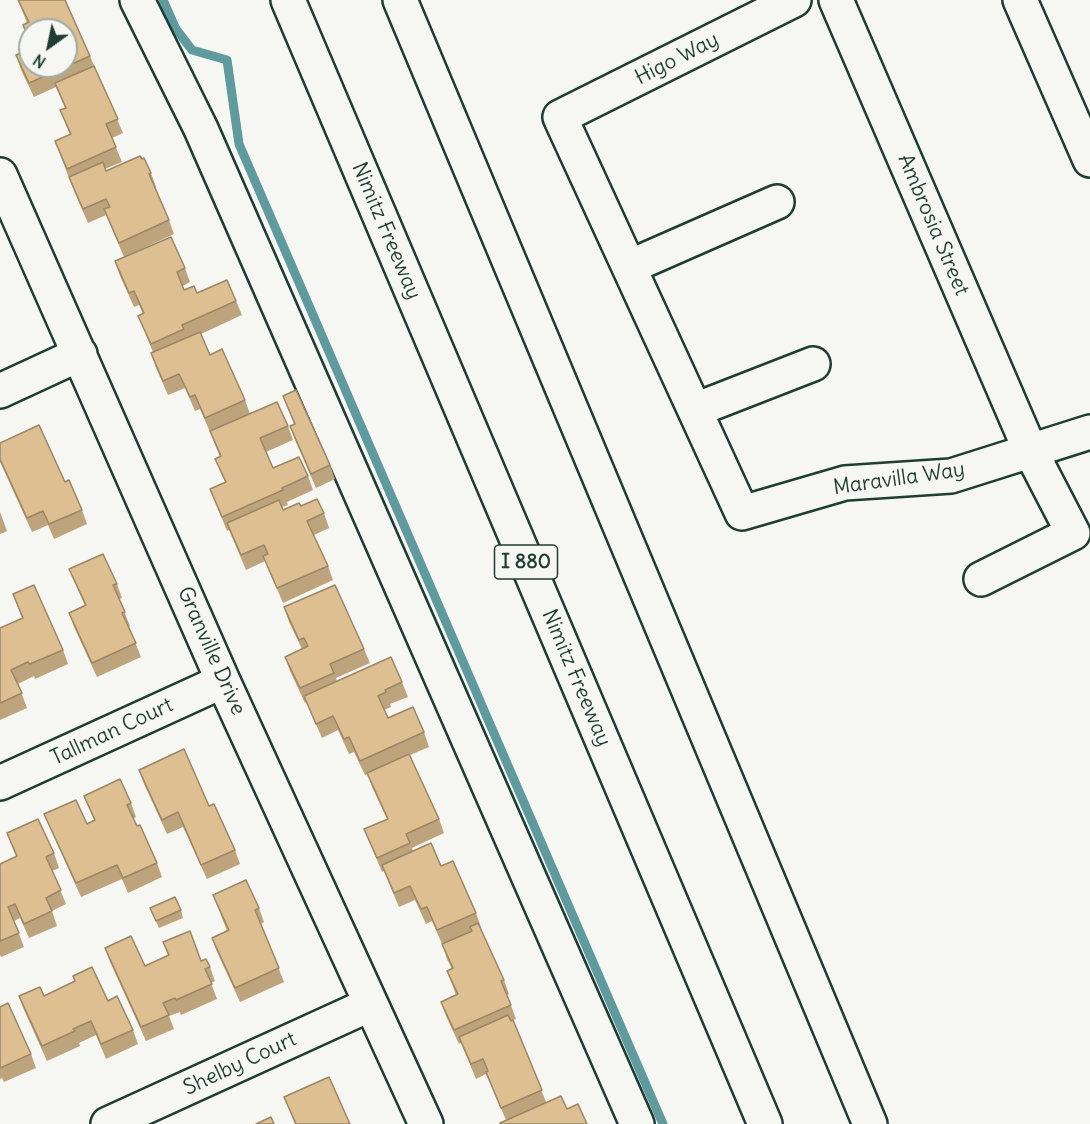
<!DOCTYPE html>
<html>
<head>
<meta charset="utf-8">
<style>
	body { margin:0 }
	#map { position:relative; width:1090px; height:1124px; overflow:hidden; background:#f6f6f2; font-family:Delius,sans-serif }
	canvas { display:block }
	.north { position:absolute; left:18px; top:18px; width:60px; height:60px; box-sizing:border-box; background:#f6f6f2; border:2px solid #a0aca6; border-radius:50%; rotate:213deg; font-size:16px; font-weight:700; line-height:24px; text-align:center; color:#1f3d34 }
	.north::after { content:''; display:block; margin:auto; width:21px; height:27px; background:#1f3d34; clip-path:polygon(50% 0,100% 100%,50% 72%,0 100%) }
</style>
</head>
<body>
<div id="map">
<canvas width="1090" height="1124"></canvas>
<div class="north">N</div>
</div>
<script>
const context = document.querySelector('canvas').getContext('2d');
context.lineJoin = 'round';
const poly = rows => new Path2D(rows.map(r => 'M' + r).join(''));
function stroke(path, color, width, dash) { context.strokeStyle = color; context.lineWidth = width; context.lineCap = dash ? 'butt' : 'round'; context.setLineDash(dash || []); context.stroke(path); }
function paint(path, color) { context.fillStyle = color; context.fill(path, 'evenodd'); }
function write(font, color, halo, rows, align = 'center') {
  context.font = font + ' Delius,sans-serif'; context.lineWidth = 4.5; context.setLineDash([]); context.textBaseline = 'middle'; context.strokeStyle = halo; context.fillStyle = color; for (const [text, x, y, turn = 0] of rows) {
    context.save(); context.translate(x, y); context.rotate((+turn || 0) * Math.PI / 180); context.textAlign = isNaN(turn) ? turn : align; if (halo) context.strokeText(text, 0, 0); context.fillText(text, 0, 0); context.restore();
  }
}
stroke(poly([
	[163,0,176,29,192,50,227,60,239,144,663,1124]
]), '#5f9a9f', 9);
const minor = poly([
	[137,0,201,129,637,1124],
	[794,0,560,117,742,513,845,483,951,476,1090,432],
	[836,0,1030,450,1073,533,981,579],
	[0,175,223,681,426,1124],
	[629,267,777,202],
	[0,391,80,354],
	[695,410,813,364],
	[0,783,223,681],
	[108,1124,371,1004]
]);
const major = poly([
	[1020,0,1090,160]
]);
const highway = poly([
	[288,0,765,1124],
	[400,0,870,1124]
]);
stroke(minor, '#1f3d34', 38);
stroke(major, '#1f3d34', 38);
stroke(highway, '#1f3d34', 38);
stroke(minor, '#f6f6f2', 33);
stroke(major, '#f6f6f2', 33);
stroke(highway, '#f6f6f2', 33);
paint(poly([
	[18,0,90,56,123,133,112,138,122,162,105,169,106,171,142,159,151,173,156,187,155,188,169,220,174,234,124,257,106,215,88,223,74,191,55,141,70,135,60,110,65,108,56,87,34,97,21,70,16,55,66,66,30,30,30,44,23,25,27,23],
	[115,261,185,268,190,282,183,286,184,290,236,301,242,315,201,334,210,355,245,400,250,414,288,426,293,440,266,452,273,468,308,476,313,490,287,502,288,505,282,507,283,510,301,506,324,513,329,528,314,535,328,566,333,580,283,603,265,561,246,570,229,530,227,531,210,489,225,482,215,459,220,457,210,432,200,409,195,411,185,388,168,395,156,368,151,353,153,352,138,316,143,314,139,305,134,307,120,276],
	[283,396,330,465,335,479,316,488,295,440,290,426,294,424],
	[0,443,65,482,82,510,87,524,54,539,48,525,32,532,0,462],
	[0,512,7,531,0,534],
	[69,569,117,584,122,598,119,599,130,626,129,627,141,657,97,677,74,627,69,613,85,606],
	[13,594,63,650,68,664,35,679,34,676,18,684,27,708,0,720,0,628,22,618],
	[284,607,364,649,370,663,336,678,337,681,402,682,408,697,390,704,391,707,384,710,388,718,424,732,429,747,410,755,439,819,444,833,412,848,413,851,441,866,476,913,481,927,480,928,504,980,509,994,507,995,516,1019,513,1020,546,1102,567,1109,587,1124,506,1120,486,1074,476,1079,461,1043,459,1044,446,1016,441,1002,456,995,447,971,452,969,447,959,442,944,432,921,426,924,415,900,399,907,384,871,382,872,364,829,387,819,372,787,368,774,365,775,354,752,349,754,338,730,322,738,306,702,305,703,290,671,285,657,302,649,289,622],
	[139,770,209,806,235,850,240,864,207,879,183,827,167,834,144,784],
	[84,796,131,803,136,817,133,819,157,863,162,877,128,893,122,879,81,897,50,828,44,814,87,824,94,820],
	[7,833,54,853,59,868,52,871,66,904,52,911,57,926,29,938,20,918,14,921,24,947,1,957,0,955,0,864,16,857],
	[213,895,259,908,264,922,261,924,284,982,240,1002,217,952,212,938,227,931],
	[150,908,181,910,183,918,159,928],
	[163,942,210,967,215,981,211,983,217,999,181,1015,180,1012,169,1016,174,1029,146,1041,110,962,105,948,145,966,168,955],
	[73,976,108,1001,133,1030,138,1044,106,1059,96,1035,79,1043,80,1046,47,1061,24,1010,19,996,44,996,75,981],
	[0,1007,31,1054,36,1068,4,1082,2,1078,0,1079],
	[284,1097,350,1124,295,1124]
]), '#bea47d');
const building = poly([
	[18,0,65,0,90,56,29,83,16,55,30,49,30,66,66,66,66,30,30,30,30,41,23,25,29,22,18,0],
	[94,66,118,119,106,124,116,147,67,169,55,141,71,134,60,110,66,108,55,83,94,66],
	[140,156,142,159,144,158,151,173,149,174,169,220,119,243,104,209,110,207,106,199,83,209,69,177,103,162,106,171,140,156],
	[171,237,185,268,177,272,184,290,194,286,197,293,227,280,236,301,182,325,184,329,151,344,138,316,144,313,134,291,129,293,115,261,171,237],
	[200,332,210,355,222,349,245,400,205,418,195,395,190,397,179,374,163,381,151,353,200,332],
	[296,390,330,465,311,474,290,426,295,424,283,396,296,390],
	[277,402,288,426,260,438,273,468,299,457,308,476,282,488,283,490,222,517,210,489,226,482,215,459,221,456,210,431,277,402],
	[39,425,65,482,69,480,82,510,49,524,43,511,27,518,0,459,0,443,39,425],
	[317,499,324,513,307,521,328,566,277,588,263,556,268,554,264,545,241,555,227,523,279,500,283,510,299,503,301,506,317,499],
	[103,554,117,584,113,585,125,612,122,613,136,643,92,663,69,613,86,605,69,569,103,554],
	[34,585,63,650,30,664,28,662,11,670,22,693,0,703,0,628,23,618,13,594,34,585],
	[335,585,364,649,330,664,334,673,300,688,285,657,308,646,304,638,299,640,284,607,335,585],
	[391,657,402,682,385,690,386,692,378,696,388,718,413,707,424,732,360,761,349,737,344,739,333,716,316,724,304,696,391,657],
	[184,749,209,806,214,804,235,850,201,865,178,812,162,820,139,770,184,749],
	[409,754,439,819,406,834,410,843,377,858,364,829,388,819,367,773,409,754],
	[120,779,131,803,127,805,137,826,140,825,157,863,123,878,117,865,76,883,44,814,76,800,87,824,95,820,84,796,120,779],
	[38,819,54,853,46,857,61,890,46,898,52,911,24,924,15,904,8,907,19,933,0,941,0,864,17,856,7,833,38,819],
	[431,843,441,866,453,861,476,913,437,930,427,907,421,909,410,886,394,893,382,865,431,843],
	[246,880,259,908,255,910,279,968,235,988,212,938,229,930,213,895,246,880],
	[175,897,181,910,156,921,150,908,175,897],
	[478,923,504,980,501,981,511,1005,454,1030,441,1002,458,994,447,971,453,968,442,944,472,931,470,927,478,923],
	[190,931,201,961,206,959,210,967,205,969,212,984,176,1000,175,998,163,1003,169,1015,141,1027,105,948,131,936,145,966,169,955,163,942,190,931],
	[92,967,108,1001,117,996,133,1030,101,1044,91,1021,73,1029,75,1031,42,1046,19,996,40,987,44,996,75,981,73,976,92,967],
	[8,1003,31,1054,0,1068,0,1007,8,1003],
	[508,1015,511,1021,513,1020,542,1090,501,1108,486,1072,488,1071,483,1059,471,1064,459,1037,508,1015],
	[329,1077,350,1124,296,1124,284,1097,329,1077],
	[561,1096,567,1109,578,1104,587,1124,501,1124,500,1123,561,1096],
	[271,1117,274,1124,256,1124,271,1117]
]);
paint(building, '#ddbf91');
stroke(building, '#9b8666', 1.5);
for (const [x, y, w] of [
	[526,562,63]
]) { const box = new Path2D(); box.roundRect(x - w / 2, y - 17, w, 34, 4.5); context.fillStyle = '#f6f6f2'; context.fill(box); stroke(box, '#1f3d34', 1.5); }
write('bold 20px', '#1f3d34', null, [
	["I 880",526,562]
]);
write('21px', '#1f3d34', '#f6f6f2', [
	["Higo Way",677,59,-27],
	["Ambrosia Street",933,225,67],
	["Nimitz Freeway",386,231,67],
	["Maravilla Way",899,479,-8],
	["Granville Drive",211,651,66],
	["Nimitz Freeway",576,678,67],
	["Tallman Court",112,732,-25],
	["Shelby Court",240,1064,-25]
]);
</script>
</body>
</html>
